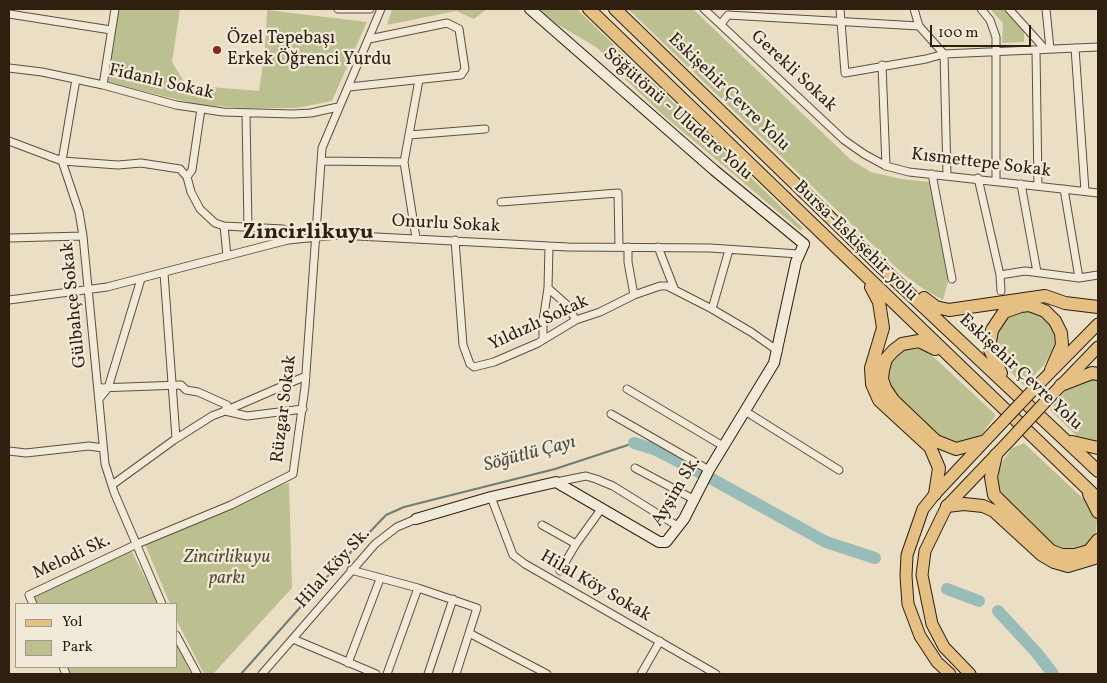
<!DOCTYPE html>
<html>
<head>
<meta charset="utf-8">
<style>
	body { margin:0 }
	#map { position:relative; width:1107px; height:683px; overflow:hidden; background:#eadfc5; font-family:Vollkorn,serif }
	canvas { display:block }
	.frame { position:absolute; inset:0; border:10px solid #2f1f0f; pointer-events:none }
	.legend { position:absolute; left:15px; top:603px; width:162px; height:65px; box-sizing:border-box; background:#f1ead9; border:1px solid #a39988; margin:0; padding:6px 9px; list-style:none; font-size:15px; color:#2f1f0f }
	.legend li { display:flex; align-items:center; gap:10px; height:25px }
	.legend b { width:25px; border:1px solid #a39988 }
	.scale { position:absolute; left:930px; top:25px; width:101px; height:22px; box-sizing:border-box; border:2px solid #2f1f0f; border-top:0; padding-left:6px; font-size:15px; line-height:18px; white-space:nowrap; color:#2f1f0f; -webkit-text-stroke:4px #f1ead9; paint-order:stroke }
</style>
</head>
<body>
<div id="map">
<canvas width="1107" height="683"></canvas>
<div class="frame"></div>
<ul class="legend">
<li><b style="height:6px;background:#e5c082"></b>Yol</li>
<li><b style="height:14px;background:#bcc091"></b>Park</li>
</ul>
<div class="scale">100 m</div>
</div>
<script>
const context = document.querySelector('canvas').getContext('2d');
context.lineJoin = 'round';
function paint(path, color) { context.fillStyle = color; context.fill(path, 'evenodd'); }
const poly = rows => new Path2D(rows.map(r => 'M' + r).join(''));
function stroke(path, color, width, dash) { context.strokeStyle = color; context.lineWidth = width; context.lineCap = dash ? 'butt' : 'round'; context.setLineDash(dash || []); context.stroke(path); }
function write(font, color, halo, rows, align = 'center') {
  context.font = font + ' Vollkorn,serif'; context.lineWidth = 4.5; context.setLineDash([]); context.textBaseline = 'middle'; context.strokeStyle = halo; context.fillStyle = color; for (const [text, x, y, turn = 0] of rows) {
    context.save(); context.translate(x, y); context.rotate((+turn || 0) * Math.PI / 180); context.textAlign = isNaN(turn) ? turn : align; if (halo) context.strokeText(text, 0, 0); context.fillText(text, 0, 0); context.restore();
  }
}
paint(poly([
	[119,9,180,9,172,62,186,85,259,91,265,50,267,10,367,22,332,101,297,108,247,108,200,105,106,82],
	[392,9,487,9,474,19,456,11,387,25],
	[539,9,577,9,803,228,801,231,663,115,625,79,625,73,596,47,557,24],
	[628,9,693,9,851,160,871,172,901,179,930,182,948,282,943,300,922,288,902,273],
	[990,9,1004,9,1024,30,1024,42,1002,43,1003,23],
	[1021,310,1040,314,1053,326,1058,341,1044,365,1024,386,1003,364,994,348,996,331,1006,317],
	[924,348,996,415,981,435,964,444,947,443,939,438,894,394,888,384,889,361,903,349],
	[1098,377,1098,444,1081,440,1050,410,1065,391,1075,384],
	[1024,443,1091,506,1097,519,1096,532,1089,544,1078,549,1065,551,1055,546,1003,498,998,488,995,471,1012,448],
	[289,483,292,588,213,674,204,674,176,619,176,604,170,604,144,542,243,494],
	[131,550,158,604,36,604,32,596],
	[176,643,191,674,70,674,67,667,176,667]
]), '#bcc091');
stroke(poly([
	[241,674,327,577,386,515,404,507,555,469,634,443]
]), '#6e7d74', 2);
stroke(poly([
	[634,443,654,449,701,473,826,542,875,558],
	[947,589,979,601],
	[998,611,1036,652,1053,674]
]), '#98bcb8', 12);
const street = poly([
	[338,9,370,9],
	[704,9,844,140,864,154,886,166,909,172,1098,193],
	[840,9,845,73,926,59,944,54,1098,47],
	[914,9,919,26,944,54],
	[981,9,990,20,996,37,996,181],
	[1009,9,1045,49],
	[1046,9,1050,49],
	[9,14,111,30],
	[721,24,728,15,919,26],
	[1075,48,1085,191],
	[1036,50,1038,186],
	[944,54,947,175],
	[882,65,886,166],
	[9,68,42,72,103,85,176,105,223,112,293,114,311,113,338,107],
	[76,79,62,161,118,165,141,163,180,169,187,177,191,192,200,209,215,223,224,226,283,229,297,239],
	[103,85,115,9],
	[349,87,461,75,465,69,459,29,447,23,369,39],
	[246,114,248,228],
	[409,135,485,129],
	[9,141,62,161,79,212,83,236,105,464,114,492,162,604],
	[321,161,404,162],
	[932,174,952,279],
	[187,177,192,170,201,109],
	[978,178,1000,275,1001,291],
	[1021,184,1037,272],
	[1064,189,1079,278],
	[501,202,618,193,619,247],
	[224,226,227,256],
	[9,238,83,236],
	[416,238,404,162,419,80],
	[455,240,463,345,470,364,474,367,494,362,538,343,576,320,600,312,634,295,628,262,628,247],
	[658,247,674,288],
	[729,250,712,309,751,332,778,351],
	[164,273,176,438],
	[1000,275,1025,271,1079,278,1098,275],
	[548,288,566,304,576,320],
	[634,295,660,286,667,286,712,309],
	[9,300,107,287,288,240,338,235,568,247,710,248,799,254],
	[543,339,543,321,548,288,549,246],
	[98,388,181,385,186,390,198,392,227,405,225,411,306,376],
	[627,389,723,446],
	[99,399,108,388,141,279],
	[745,411,839,470],
	[611,414,709,470],
	[9,451,26,453,89,446,103,448],
	[635,468,695,500],
	[556,482,586,476,596,479,613,486,679,527],
	[112,485,174,440,212,416,225,411,247,416,303,409],
	[491,497,513,555,525,564,716,674],
	[542,525,576,544],
	[351,570,418,588,477,608,456,674],
	[560,571,576,544,602,508],
	[33,604,29,595,137,544,231,505,293,474,305,387,322,148,381,9],
	[471,634,547,674],
	[176,635,197,674],
	[293,639,376,674],
	[348,663,380,579],
	[63,667,66,674],
	[262,674,375,544,397,527,416,519],
	[387,674,418,588],
	[428,674,453,599],
	[641,674,660,641]
]);
const secondary = poly([
	[416,519,491,497,556,482,659,542,666,542,684,519,709,470,774,363,796,262,804,244,714,170,530,9]
]);
const primary = poly([
	[1033,390,1098,324],
	[1046,401,1098,347],
	[950,674,937,662,920,636,908,604,906,576,907,555,923,509,935,494,997,428],
	[970,674,944,647,932,624,922,575,925,551,947,506,1009,441]
]);
const highway = poly([
	[589,9,1098,499],
	[615,9,879,265,1098,471],
	[871,287,879,302,883,328,871,368,872,384,879,400,930,447,939,468,935,494],
	[924,298,936,307,949,310,1045,296,1065,303,1098,307],
	[935,349,919,341,902,344,893,351,886,359,883,370,882,379,885,388,893,400,936,441,956,449,982,442],
	[1001,373,989,348,992,330,1004,312,1021,306,1029,305,1045,311,1055,321,1061,333,1062,345,1051,370],
	[1061,385,1092,373,1098,374],
	[1072,442,1098,448],
	[996,455,991,477,994,495,1051,551,1062,555,1075,555,1089,551,1098,540],
	[1089,494,1098,512],
	[947,506,964,504,983,506,994,511,1042,555,1054,562,1068,566,1098,557]
]);
stroke(street, '#5e4f3c', 9);
stroke(secondary, '#2f1f0f', 12);
stroke(primary, '#2f1f0f', 13);
stroke(highway, '#2f1f0f', 14);
stroke(street, '#f1ead9', 7);
stroke(secondary, '#f1ead9', 10);
stroke(primary, '#e5c082', 11);
stroke(highway, '#e5c082', 12);
const primaryBridge = poly([
	[997,428,1033,390],
	[1009,441,1046,401]
]);
stroke(primaryBridge, '#2f1f0f', 13, []);
stroke(primaryBridge, '#e5c082', 11);
for (const [x, y, r, color] of [
	[217,50,5,"#8f2418"]
]) { const dot = new Path2D(); dot.arc(x, y, r, 0, 2 * Math.PI); context.fillStyle = color; context.fill(dot); stroke(dot, '#f1ead9', 2); }
write('18px', '#2f1f0f', '#f1ead9', [
	["Özel Tepebaşı",227,40],
	["Erkek Öğrenci Yurdu",227,61]
], 'left');
write('18px', '#2f1f0f', '#f1ead9', [
	["Gerekli Sokak",793,72,43],
	["Fidanlı Sokak",161,83,13],
	["Eskişehir Çevre Yolu",728,93,44],
	["Söğütönü - Uludere Yolu",677,115,41],
	["Kısmettepe Sokak",981,164,7],
	["Onurlu Sokak",446,225,3],
	["Bursa-Eskişehir yolu",855,242,44],
	["Gülbahçe Sokak",75,305,-96],
	["Yıldızlı Sokak",539,324,-25],
	["Eskişehir Çevre Yolu",1020,373,43],
	["Rüzgar Sokak",285,409,-83],
	["Ayşim Sk.",677,492,-59],
	["Melodi Sk.",72,558,-25],
	["Hilal Köy Sk.",334,569,-48],
	["Hilal Köy Sokak",595,587,30]
]);
write('italic 18px', '#594f36', '#f1ead9', [
	["Zincirlikuyu",227,559],
	["parkı",227,580]
]);
write('italic 19px', '#4e4e42', '#f1ead9', [
	["Söğütlü Çayı",530,455,-15]
]);
write('bold 22px', '#2f1f0f', '#f1ead9', [
	["Zincirlikuyu",308,234]
]);
</script>
</body>
</html>
